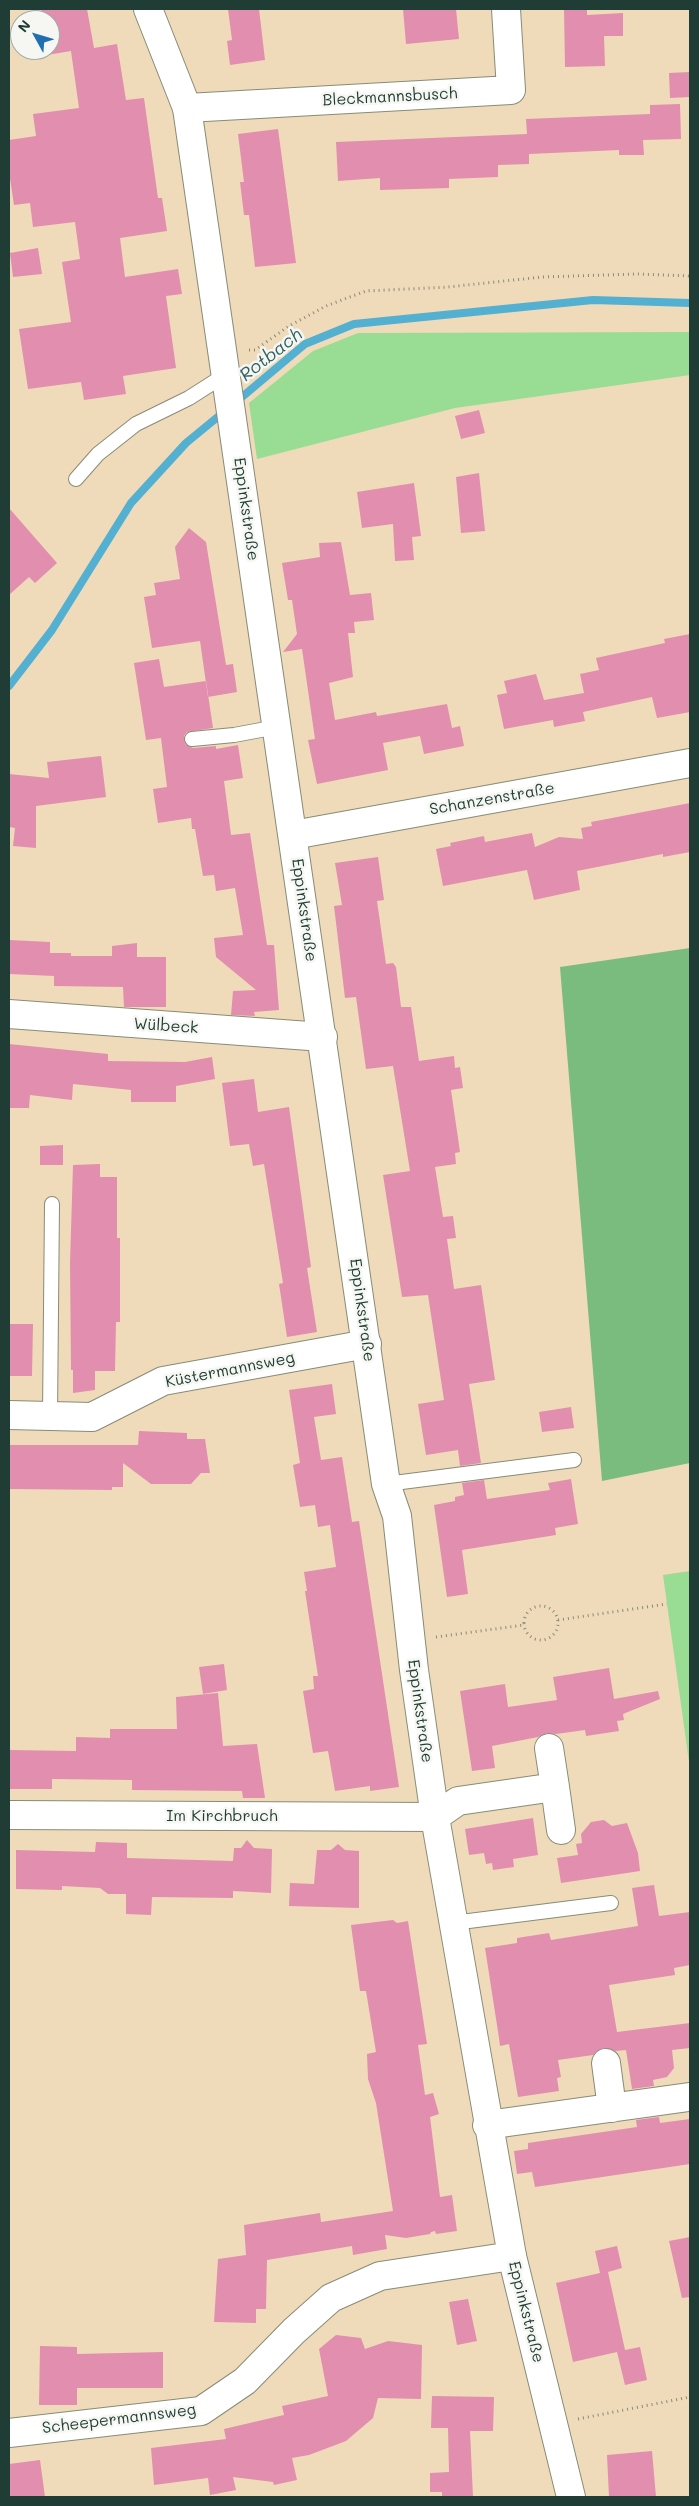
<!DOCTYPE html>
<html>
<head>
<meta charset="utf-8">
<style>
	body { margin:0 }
	#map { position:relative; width:699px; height:2506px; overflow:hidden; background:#efdbba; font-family:Mali,sans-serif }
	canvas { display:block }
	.frame { position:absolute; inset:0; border:10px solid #1f3d34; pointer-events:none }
	.north { position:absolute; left:10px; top:10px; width:50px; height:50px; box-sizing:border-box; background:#f6f6f2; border:1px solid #a0aca6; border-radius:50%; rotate:309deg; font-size:14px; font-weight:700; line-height:20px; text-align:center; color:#1f3d34 }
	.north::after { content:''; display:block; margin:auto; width:18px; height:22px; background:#1f6fb2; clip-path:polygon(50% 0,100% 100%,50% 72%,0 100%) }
</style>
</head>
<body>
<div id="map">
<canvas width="699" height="2506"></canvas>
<div class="frame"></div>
<div class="north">N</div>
</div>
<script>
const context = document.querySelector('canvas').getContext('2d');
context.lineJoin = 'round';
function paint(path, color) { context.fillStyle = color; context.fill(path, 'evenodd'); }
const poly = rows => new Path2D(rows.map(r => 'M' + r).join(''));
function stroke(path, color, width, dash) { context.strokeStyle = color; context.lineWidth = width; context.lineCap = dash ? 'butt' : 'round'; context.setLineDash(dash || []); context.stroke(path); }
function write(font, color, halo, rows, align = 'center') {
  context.font = font + ' Mali,sans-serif'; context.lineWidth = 5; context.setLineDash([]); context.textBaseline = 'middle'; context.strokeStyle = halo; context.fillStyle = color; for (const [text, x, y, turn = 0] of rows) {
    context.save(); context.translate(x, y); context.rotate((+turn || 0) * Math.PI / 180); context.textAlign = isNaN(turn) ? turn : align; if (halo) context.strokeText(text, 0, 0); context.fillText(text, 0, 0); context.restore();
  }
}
paint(poly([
	[690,332,690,375,455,408,257,459,249,403,313,351,358,333],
	[690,1571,690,1769,663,1575]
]), '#99dc93');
paint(poly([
	[690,948,690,1463,602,1481,560,967]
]), '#7abc7d');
stroke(poly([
	[236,402,305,344,354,324,593,300,690,303],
	[9,686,52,630,131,503,186,443,225,411]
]), '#53b0d1', 8);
paint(poly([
	[41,9,87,9,94,48,117,44,126,100,144,98,158,198,162,198,167,231,120,238,125,277,178,269,182,294,166,296,176,368,123,376,126,394,84,400,81,382,28,389,19,329,71,322,62,262,80,259,75,222,33,227,30,203,14,205,9,172,9,140,36,136,33,114,79,108,71,51,47,55,47,50,50,50,50,20,42,20],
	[228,9,259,9,265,60,230,65,227,41,232,40],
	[403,9,456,9,459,39,406,44],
	[564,9,587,9,587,15,623,13,623,36,604,36,605,66,565,67],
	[690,72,690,97,670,98,669,73],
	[680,104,681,139,643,140,644,155,619,155,619,150,529,154,529,164,498,165,498,177,449,179,449,188,380,190,380,178,338,181,336,142,527,134,526,119,650,114,650,105],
	[278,129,296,263,255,267,249,215,244,215,240,182,244,182,238,134],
	[38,248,42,274,13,277,10,253],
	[479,410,485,433,461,439,455,416],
	[479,473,485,531,461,533,456,477],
	[414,483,421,536,412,537,414,560,395,561,393,524,362,528,357,492],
	[9,508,57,563,35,583,29,577,9,595],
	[189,528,206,542,226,665,233,664,237,692,208,697,200,641,152,648,144,597,156,595,154,583,180,579,175,547],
	[341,542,350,595,371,593,374,620,354,622,355,633,348,633,353,677,329,683,335,720,376,712,377,716,447,704,452,728,460,726,464,746,424,754,420,736,383,743,388,770,317,784,308,740,315,739,302,649,283,652,297,634,292,600,288,600,282,563,320,557,319,543],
	[690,634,690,712,657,718,652,697,583,712,585,721,554,727,553,720,504,729,497,695,507,693,504,681,536,674,544,700,584,693,580,674,599,670,596,658,665,643,664,639],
	[159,659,164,687,206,681,213,728,187,732,184,736,185,744,193,748,216,746,216,749,238,745,243,778,224,781,231,835,250,833,267,945,274,945,279,1010,254,1012,255,1016,231,1015,233,991,256,990,216,957,214,938,243,935,235,888,216,891,214,875,203,876,195,829,192,829,191,818,158,823,153,789,167,787,161,738,146,740,134,663],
	[101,756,106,797,36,806,36,848,13,846,15,828,9,827,9,774,49,778,47,762],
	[690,803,690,852,663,857,663,854,577,871,580,890,534,900,527,870,443,886,436,849,451,846,450,843,484,836,485,842,532,833,535,847,559,837,583,839,581,828,592,826,591,822],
	[378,857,384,900,377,901,386,964,393,963,396,967,401,1007,411,1007,419,1061,454,1056,455,1068,460,1067,463,1088,451,1090,460,1152,455,1153,456,1164,435,1167,443,1217,453,1216,456,1238,447,1239,454,1289,481,1285,495,1380,469,1384,481,1463,460,1466,458,1450,426,1455,418,1404,444,1400,428,1295,402,1297,383,1175,410,1171,393,1066,366,1069,356,997,345,998,334,906,342,905,335,863],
	[9,940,50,942,50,953,71,953,71,956,112,956,112,946,137,943,137,957,166,957,166,1007,124,1007,123,987,54,986,54,976,9,974],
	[9,1044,108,1054,108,1061,185,1062,212,1057,215,1079,176,1086,176,1102,131,1102,131,1090,73,1084,72,1100,30,1095,29,1108,9,1108],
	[254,1079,258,1112,289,1107,311,1267,307,1268,317,1332,287,1337,279,1284,283,1283,264,1164,253,1166,249,1144,230,1146,222,1083],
	[63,1145,63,1165,40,1165,40,1146],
	[100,1164,100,1177,117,1177,117,1238,120,1238,120,1322,116,1322,115,1371,95,1371,95,1390,73,1393,73,1370,71,1370,70,1263,73,1165],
	[9,1324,33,1324,32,1376,9,1376],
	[332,1384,336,1414,314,1417,321,1460,342,1457,352,1522,359,1521,399,1787,370,1791,370,1786,335,1791,328,1751,313,1753,303,1691,314,1689,313,1676,318,1676,305,1591,307,1591,304,1572,336,1567,330,1525,318,1527,315,1505,300,1507,293,1465,300,1463,289,1390],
	[571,1407,574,1428,542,1432,539,1412],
	[139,1431,187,1433,187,1439,205,1439,210,1473,201,1473,191,1484,151,1484,123,1463,123,1487,112,1487,112,1490,9,1489,9,1445,138,1445],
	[571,1479,578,1524,555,1528,556,1535,462,1550,468,1594,447,1597,434,1505,455,1501,455,1497,464,1495,462,1483,484,1480,487,1499,550,1490,548,1483],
	[224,1664,227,1690,203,1694,199,1667],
	[609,1668,614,1699,658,1691,660,1699,623,1714,624,1720,617,1721,619,1731,586,1736,585,1730,556,1734,547,1733,538,1737,492,1746,495,1768,472,1771,460,1691,505,1684,508,1707,557,1700,553,1677],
	[218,1693,223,1746,257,1744,265,1798,243,1798,242,1791,132,1790,132,1780,52,1779,52,1789,9,1789,9,1750,76,1751,76,1737,110,1738,110,1729,177,1729,176,1697],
	[533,1818,538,1855,513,1859,514,1867,493,1870,492,1863,486,1864,484,1853,469,1855,465,1829],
	[604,1820,612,1826,627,1823,638,1853,640,1871,561,1883,557,1858,578,1855,576,1844,582,1843,581,1834,591,1822],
	[247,1840,254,1848,272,1849,271,1893,233,1891,233,1898,152,1897,151,1915,126,1914,126,1894,108,1894,100,1888,62,1886,62,1890,16,1889,16,1850,95,1852,96,1842,127,1843,127,1858,233,1861,234,1848,241,1848],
	[338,1844,345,1850,359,1851,359,1908,289,1906,290,1883,314,1884,317,1850,331,1850],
	[654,1885,659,1916,690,1912,690,1965,674,1968,675,1975,609,1985,617,2032,690,2023,690,2048,672,2050,674,2068,667,2077,653,2080,654,2086,632,2089,626,2050,616,2051,604,2048,593,2055,558,2060,561,2077,557,2078,559,2091,518,2097,509,2044,500,2046,499,2038,485,1948,517,1943,517,1938,549,1933,551,1940,638,1926,632,1888],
	[393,1920,397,1923,408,1921,427,2044,418,2045,425,2095,433,2093,439,2114,430,2117,440,2197,452,2195,457,2231,436,2234,435,2231,431,2232,430,2234,406,2238,385,2235,387,2249,353,2255,352,2246,267,2260,266,2309,256,2309,256,2323,214,2322,218,2259,246,2255,244,2225,320,2213,321,2222,393,2211,376,2103,368,2079,367,2054,376,2052,366,1991,360,1991,351,1925],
	[659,2117,660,2123,690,2119,690,2164,535,2187,532,2172,517,2174,514,2151,528,2149,528,2143,637,2127,636,2120],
	[690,2237,690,2297,682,2298,669,2241],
	[617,2246,622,2268,608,2272,625,2350,640,2347,647,2380,625,2385,617,2352,573,2362,556,2283,600,2273,595,2251],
	[468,2299,477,2341,457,2345,449,2302],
	[336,2335,361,2338,365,2349,388,2341,422,2345,421,2399,378,2398,373,2418,346,2441,309,2455,292,2458,297,2480,274,2485,273,2482,233,2477,236,2490,210,2495,208,2478,154,2485,151,2448,226,2439,224,2429,284,2415,282,2406,328,2396,319,2349],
	[40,2346,77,2347,77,2354,163,2352,163,2388,77,2388,77,2405,39,2405],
	[432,2396,494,2397,493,2431,470,2431,473,2497,442,2497,442,2492,430,2492,430,2473,449,2472,448,2428,431,2428],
	[652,2451,656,2497,609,2497,607,2455],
	[40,2460,45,2497,9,2497,9,2464]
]), '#e28eaf');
const service = poly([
	[76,479,98,454,136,424,189,398,225,375],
	[192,739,234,735,277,727],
	[50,1416,52,1204],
	[386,1484,574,1460],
	[453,1923,611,1903]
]);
const minor = poly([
	[187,108,511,90,506,9],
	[293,835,690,763],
	[9,1014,323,1037],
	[9,1415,92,1417,163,1381,367,1344],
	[9,1815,435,1817],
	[9,2433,201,2411,245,2381,294,2331,331,2298,380,2276,512,2256]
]);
const tertiary = poly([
	[148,9,187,108,386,1484,397,1516,414,1670,435,1817,512,2256,571,2497],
	[555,1787,561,1830],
	[435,1817,458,1801,555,1787,549,1748],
	[606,2063,612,2108],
	[487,2125,689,2097]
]);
stroke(service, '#878c77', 16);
stroke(minor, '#878c77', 30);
stroke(tertiary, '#878c77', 30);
stroke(poly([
	[249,350,255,350,289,326,326,306,366,291,448,287,542,277,637,274,690,276],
	'524 1623a17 17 0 1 1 34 0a17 17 0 1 1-34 0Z',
	[558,1620,667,1604],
	[436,1637,524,1625],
	[578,2419,690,2397]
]), '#878c77', 3, [1, 4]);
stroke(service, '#fff', 14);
stroke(minor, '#fff', 28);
stroke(tertiary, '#fff', 28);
write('16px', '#1f3d34', '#f6f6f2', [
	["Bleckmannsbusch",390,97,-3],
	["Eppinkstraße",246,509,82],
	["Schanzenstraße",492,799,-10],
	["Eppinkstraße",304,910,82],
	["Wülbeck",166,1026,4],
	["Eppinkstraße",362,1310,82],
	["Küstermannsweg",230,1370,-11],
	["Eppinkstraße",420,1711,82],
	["Im Kirchbruch",222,1816],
	["Eppinkstraße",526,2312,76],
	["Scheepermannsweg",119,2419,-7]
]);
write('italic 18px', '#2f6063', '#f6f6f2', [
	["Rotbach",271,355,-38]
]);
</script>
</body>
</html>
